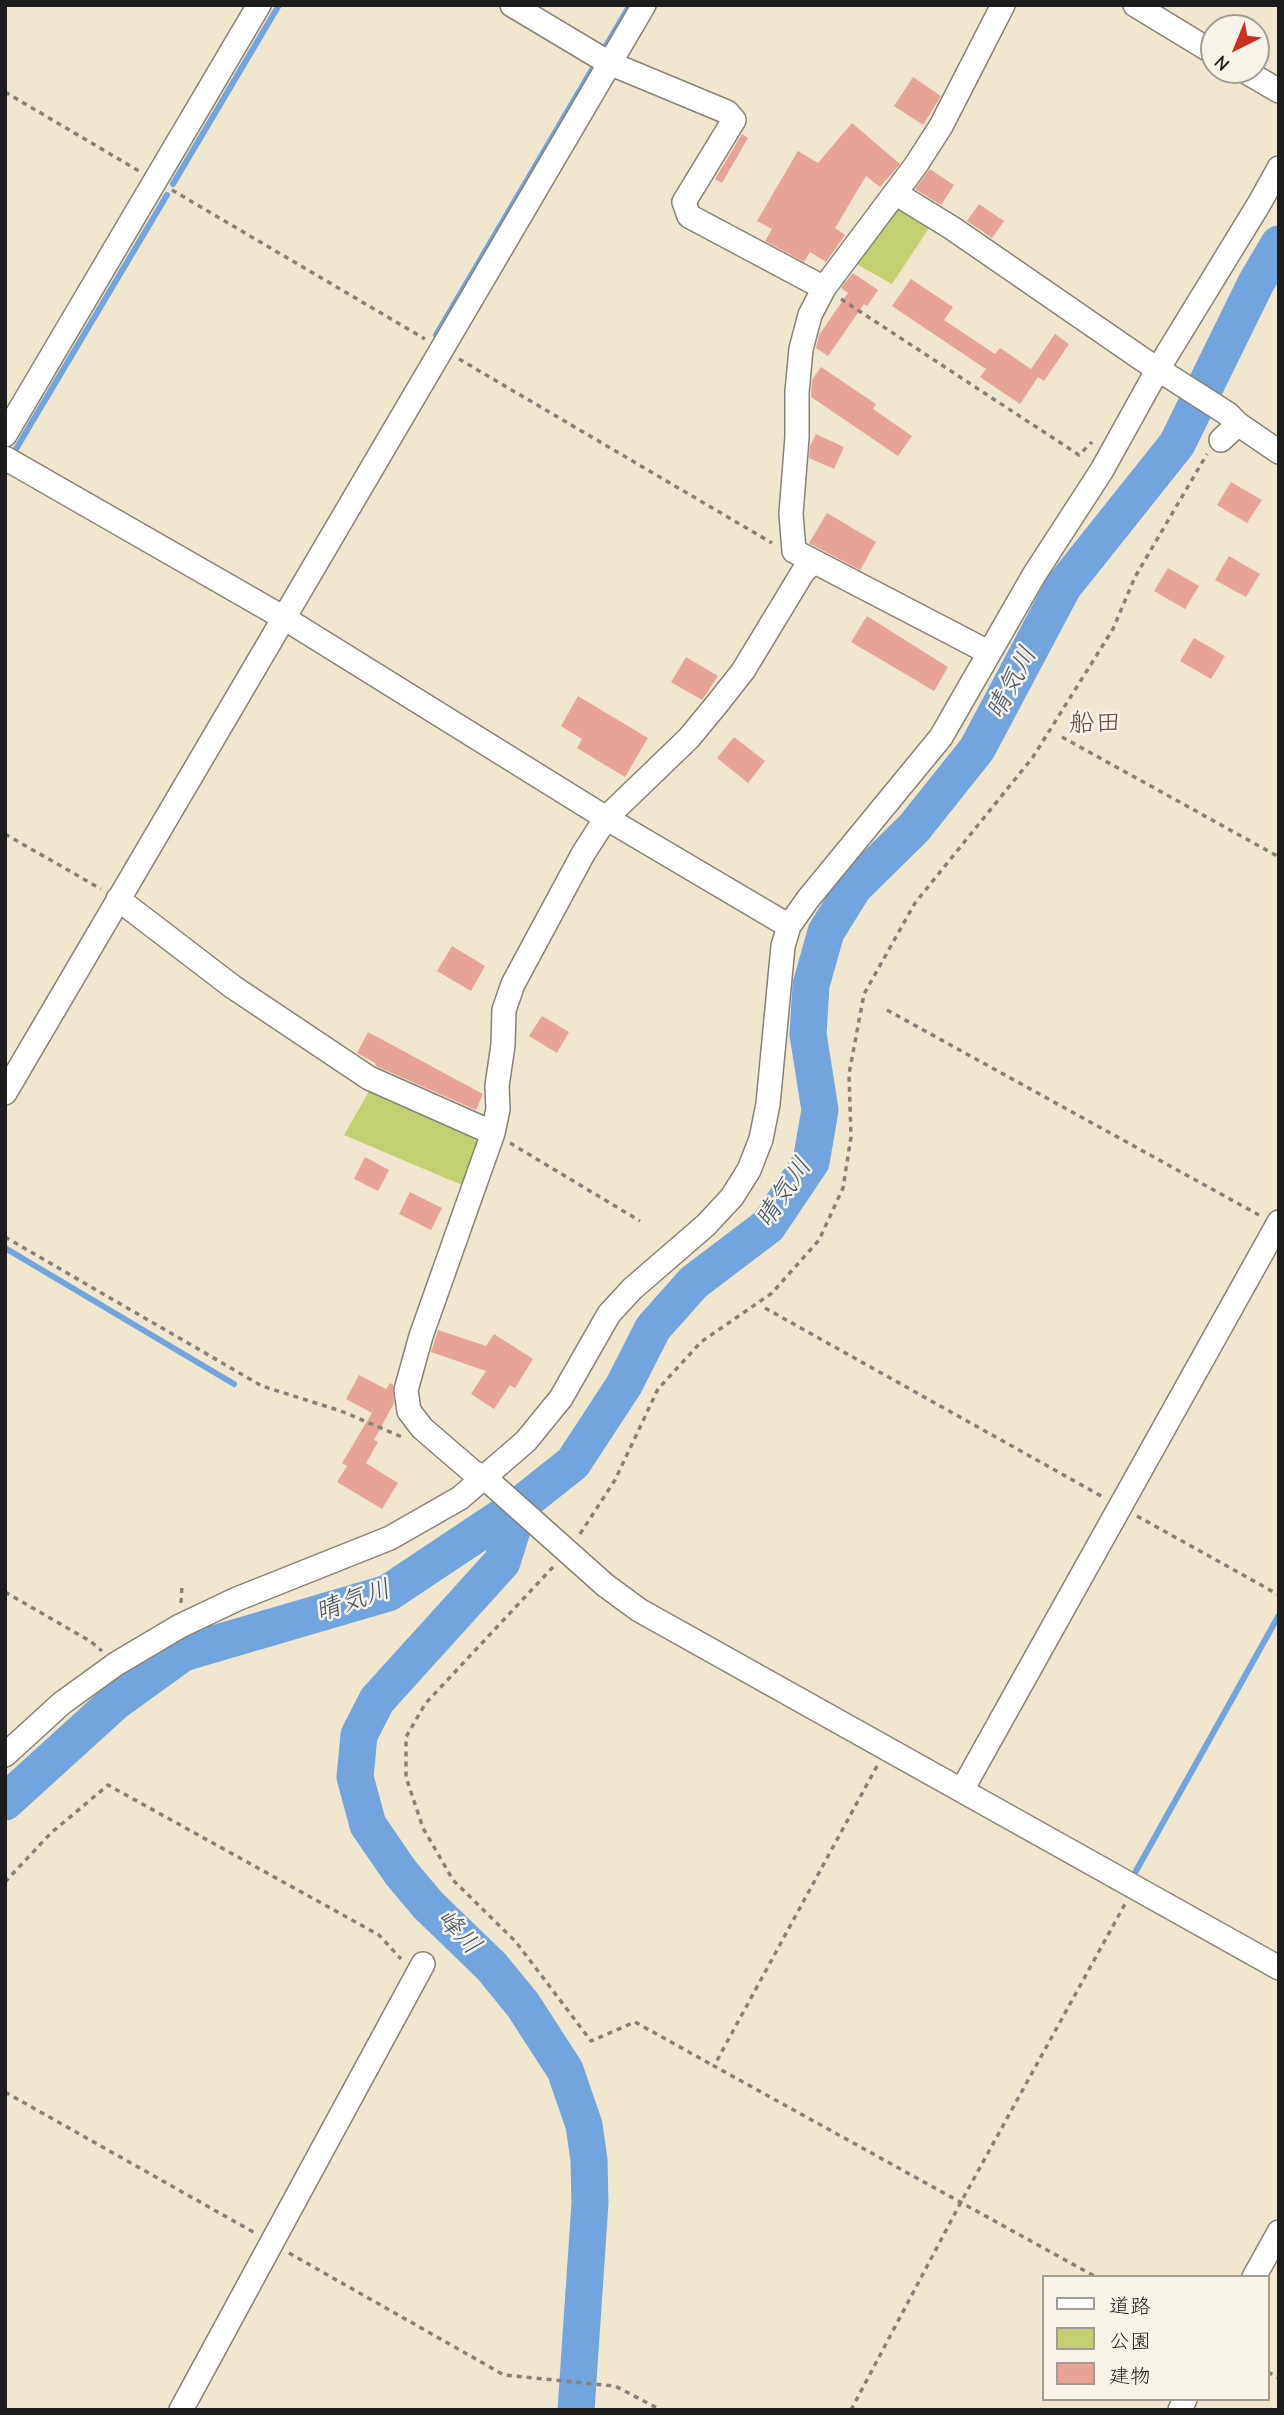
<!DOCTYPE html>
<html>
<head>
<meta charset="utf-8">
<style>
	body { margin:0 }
	#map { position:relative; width:1284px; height:2415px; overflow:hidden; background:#f1e7cf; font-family:"Comic Neue","Klee One",sans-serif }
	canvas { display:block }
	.frame { position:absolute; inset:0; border:7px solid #1c1c1c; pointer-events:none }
	.legend { position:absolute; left:1042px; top:2275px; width:228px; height:126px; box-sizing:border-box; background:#f7f3e8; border:2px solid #9f9d96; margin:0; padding:9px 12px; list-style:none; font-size:21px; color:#1c1c1c }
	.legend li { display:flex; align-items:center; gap:14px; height:35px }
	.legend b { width:35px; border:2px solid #9f9d96 }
	.north { position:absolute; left:1200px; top:14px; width:70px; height:70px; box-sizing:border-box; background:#f7f3e8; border:2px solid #9f9d96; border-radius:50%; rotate:223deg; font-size:19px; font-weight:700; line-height:28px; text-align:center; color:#1c1c1c }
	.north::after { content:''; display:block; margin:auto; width:24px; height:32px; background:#c8321e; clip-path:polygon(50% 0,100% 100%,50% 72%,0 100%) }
</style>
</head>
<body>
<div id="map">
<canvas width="1284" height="2415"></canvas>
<div class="frame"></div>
<ul class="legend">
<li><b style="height:9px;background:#fff"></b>道路</li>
<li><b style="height:19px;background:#c2d072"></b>公園</li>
<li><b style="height:19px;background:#e7a395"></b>建物</li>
</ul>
<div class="north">N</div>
</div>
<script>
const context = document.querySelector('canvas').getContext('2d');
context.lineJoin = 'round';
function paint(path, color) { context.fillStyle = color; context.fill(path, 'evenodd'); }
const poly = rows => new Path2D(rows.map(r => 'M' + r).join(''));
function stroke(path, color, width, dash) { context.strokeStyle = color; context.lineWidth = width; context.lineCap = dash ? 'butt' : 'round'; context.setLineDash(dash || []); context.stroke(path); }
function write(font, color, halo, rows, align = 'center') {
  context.font = font + ' "Comic Neue","Klee One",sans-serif'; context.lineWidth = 5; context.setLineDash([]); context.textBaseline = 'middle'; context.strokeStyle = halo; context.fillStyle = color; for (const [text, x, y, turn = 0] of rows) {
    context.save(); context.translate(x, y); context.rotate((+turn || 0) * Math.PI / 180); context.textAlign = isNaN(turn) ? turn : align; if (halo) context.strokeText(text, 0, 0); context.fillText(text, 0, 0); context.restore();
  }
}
paint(poly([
	[884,195,933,222,892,284,842,256],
	[372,1086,485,1139,462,1185,344,1135]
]), '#c2d072');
stroke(poly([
	[604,49,630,5],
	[173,184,279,5],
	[436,335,594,66],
	[13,454,167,195],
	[5,1248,234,1384],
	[1136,1871,1279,1615]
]), '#72a4dd', 6);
stroke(poly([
	[520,1505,502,1562,377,1700,359,1735,355,1777,368,1825,401,1873,428,1905,492,1967,523,2005,565,2070,584,2125,589,2160,590,2203,576,2410],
	[5,1802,115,1702,183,1653,388,1593,520,1505,573,1463,624,1385,653,1328,694,1282,768,1226,811,1162,820,1110,808,1034,811,985,826,932,854,887,914,828,977,749,1063,587,1177,444,1256,283,1279,244]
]), '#72a4dd', 37);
paint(poly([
	[913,77,941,96,923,125,894,106],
	[852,123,900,164,880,187,866,176,835,228,845,235,826,262,810,252,804,262,765,241,772,229,757,221,798,151,818,163],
	[742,134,748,138,722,183,715,179],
	[930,169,954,185,941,205,915,189],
	[979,204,1004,221,992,238,967,221],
	[853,273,878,290,867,306,864,304,828,356,816,348,819,335,848,293,841,288],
	[911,279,953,307,944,320,995,354,1000,348,1031,369,1055,334,1069,344,1044,381,1038,377,1020,404,980,377,986,369,892,306],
	[821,367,876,404,873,409,912,436,898,456,811,397,812,380],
	[816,434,844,447,834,469,809,458,810,446],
	[1231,482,1262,500,1247,523,1217,505],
	[827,513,876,542,860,570,809,543],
	[1229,556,1260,574,1246,597,1215,580],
	[1168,568,1199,586,1185,609,1154,591],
	[867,616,948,667,934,691,851,642],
	[1194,638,1225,656,1211,679,1180,661],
	[686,657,718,676,702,700,671,682],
	[578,696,648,738,625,777,577,748,582,739,561,726],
	[734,737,765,761,748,783,717,758],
	[452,946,485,966,471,991,437,971],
	[542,1016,569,1032,557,1053,529,1036],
	[368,1032,483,1094,476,1110,376,1066,375,1063,357,1053],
	[365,1157,389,1170,378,1191,354,1179],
	[410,1192,442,1208,431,1230,399,1214],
	[438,1330,486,1346,494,1334,533,1359,515,1388,510,1385,494,1409,471,1394,486,1371,431,1352],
	[359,1375,386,1389,382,1396,390,1383,393,1385,394,1403,374,1440,378,1442,366,1463,398,1483,382,1509,337,1482,347,1466,342,1463,372,1413,346,1399]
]), '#e7a395');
const minor = poly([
	[512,5,609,63,727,112,734,120,684,202,689,216,824,288],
	[1135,5,1214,53],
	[1243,70,1279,91],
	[895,193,952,228,1142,359,1228,414,1238,424,1279,452],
	[5,435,259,5],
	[1221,440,1238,424],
	[5,458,284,618,606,818,789,926],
	[813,562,803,572,743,671,717,704,689,738,606,818,583,854,513,984,504,1010,503,1045,497,1086,498,1109,493,1133,421,1336,406,1390,409,1411,422,1428,473,1472,484,1477,605,1585,639,1610,1279,1968],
	[988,652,794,551,791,514,797,437,797,392,801,349,810,315,824,288,916,165,941,126,1003,5],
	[118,899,233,987,369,1078,493,1133],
	[5,1093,644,5],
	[5,1755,62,1703,116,1664,180,1626,237,1599,390,1538,460,1498,526,1441,561,1398,609,1314,632,1289,706,1225,732,1197,749,1170,761,1139,768,1104,783,946,789,926,808,899,941,737,1034,575,1102,470,1158,369,1259,204,1279,168],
	[962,1790,1279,1222],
	[1254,2277,1279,2232],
	[181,2410,423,1964],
	[1180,2410,1185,2399]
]);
stroke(minor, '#868276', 26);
stroke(poly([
	[5,92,139,171],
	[172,190,425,339],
	[841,299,1079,455,1092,442],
	[459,359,772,543],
	[1062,737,1279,857],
	[5,834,101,889],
	[887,1010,1259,1215],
	[510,1143,640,1221],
	[5,1237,262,1386,341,1411,402,1437],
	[765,1308,1103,1497],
	[1137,1516,1279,1595],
	[580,1534,615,1480,658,1389,701,1342,772,1293,819,1240,843,1188,851,1137,849,1074,864,994,915,903,1033,757,1113,629,1135,577,1207,454],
	[553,1567,425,1704,406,1737,406,1777,423,1828,453,1880,516,1942,591,2041,635,2022,714,2066],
	[5,1592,90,1641,102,1651],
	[181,1603,182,1585],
	[877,1766,714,2066,1096,2277],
	[5,1882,51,1833,108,1785,379,1935,401,1959],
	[5,2092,255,2233],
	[289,2253,504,2375,615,2386,661,2410],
	[1268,2372,1279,2378],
	[851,2410,961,2202,1125,1904]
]), '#868276', 3.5, [5, 5]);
stroke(minor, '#fff', 23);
write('italic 26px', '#3e5269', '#f7f3e8', [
	["晴気川",1012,683,-62],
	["晴気川",784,1193,-56],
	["晴気川",353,1601,-19],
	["峰川",458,1932,46]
]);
write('26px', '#634b46', '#f7f3e8', [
	["船田",1095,724]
]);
</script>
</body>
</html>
